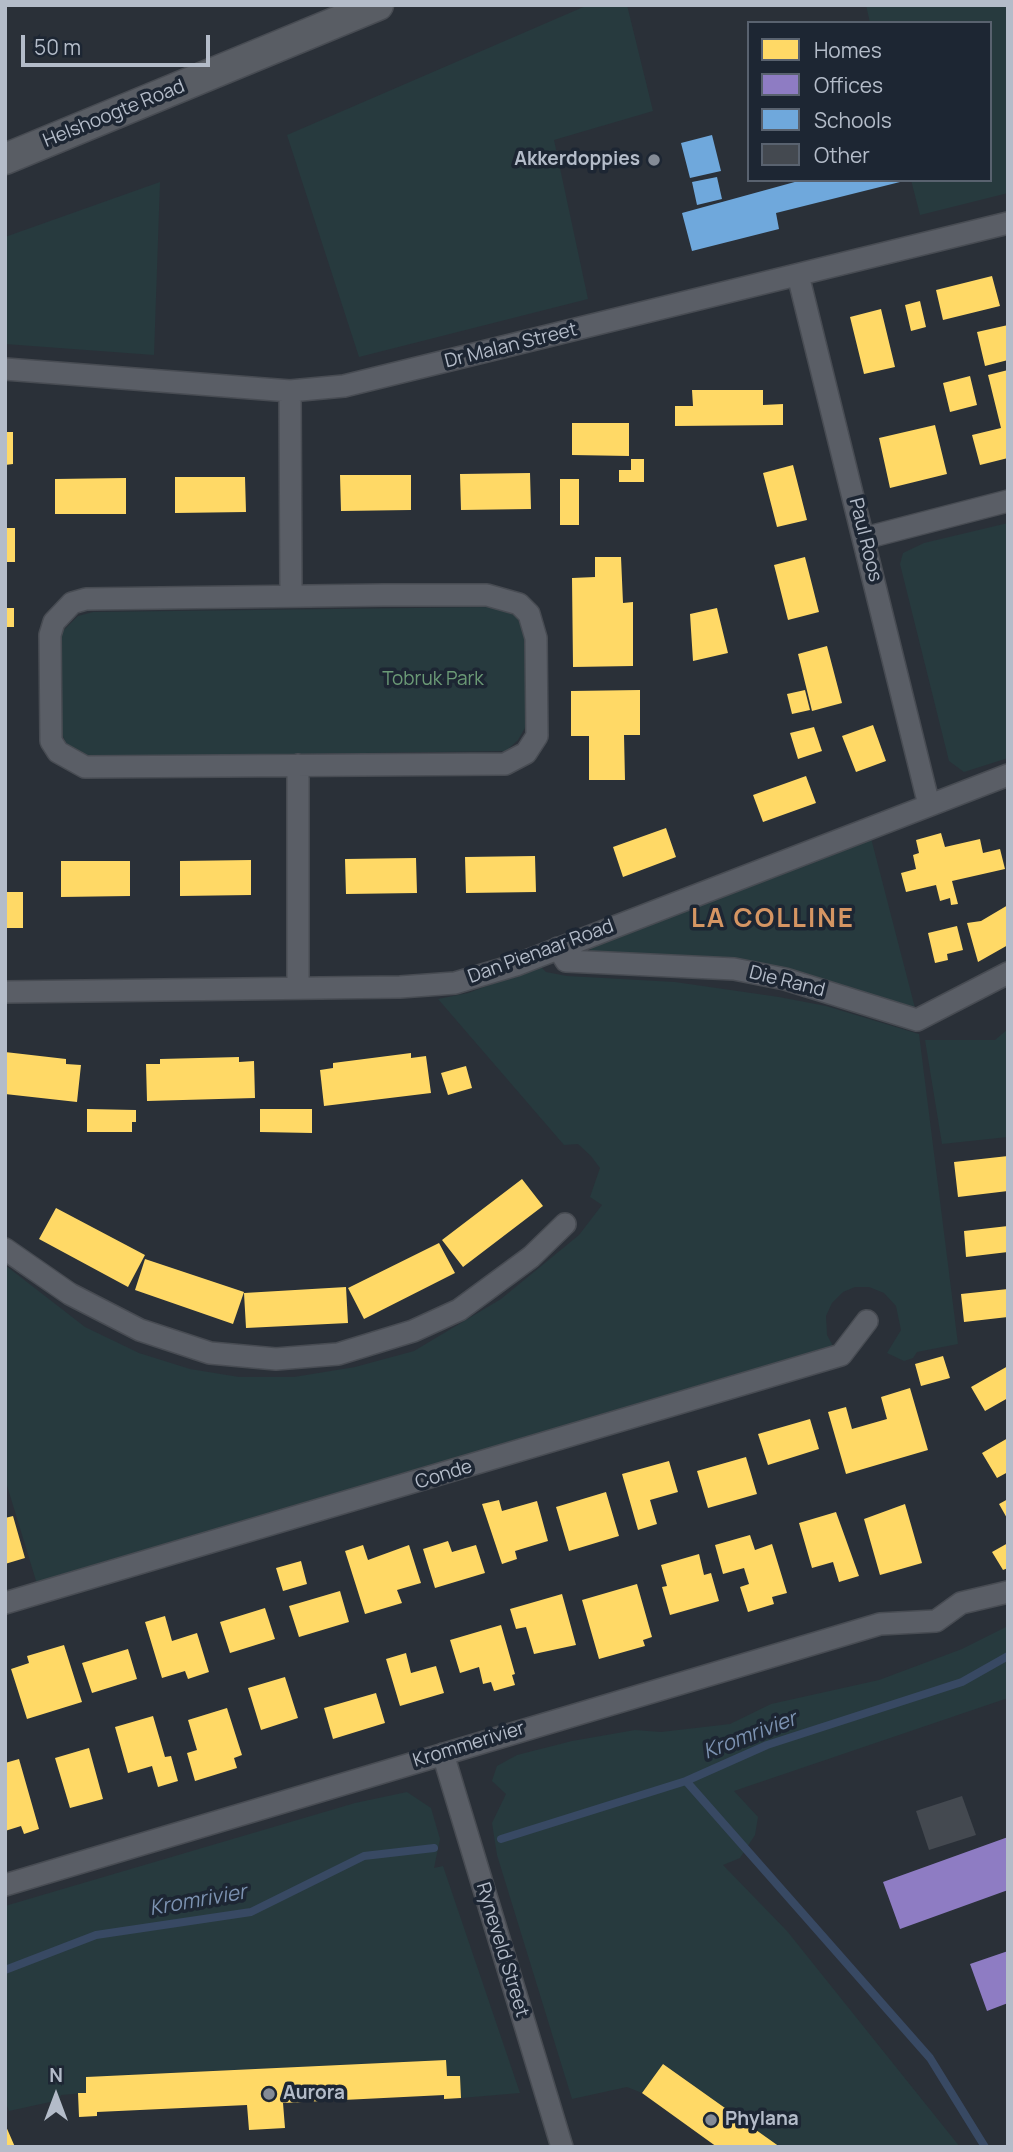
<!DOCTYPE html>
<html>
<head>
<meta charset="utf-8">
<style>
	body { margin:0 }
	#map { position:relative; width:1013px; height:2152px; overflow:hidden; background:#2a3038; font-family:Manrope,sans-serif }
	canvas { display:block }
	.frame { position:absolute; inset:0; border:7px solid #b4bcc9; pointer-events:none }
	.legend { position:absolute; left:747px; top:21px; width:245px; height:161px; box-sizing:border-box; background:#1d2633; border:2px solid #59626f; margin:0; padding:9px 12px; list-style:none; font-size:21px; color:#b4bcc9 }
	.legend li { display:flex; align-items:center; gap:14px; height:35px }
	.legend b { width:35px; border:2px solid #59626f }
	.north { position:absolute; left:21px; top:2061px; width:70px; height:70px; -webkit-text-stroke:5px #1d2633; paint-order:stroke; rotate:0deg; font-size:19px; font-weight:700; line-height:28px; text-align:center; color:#b4bcc9 }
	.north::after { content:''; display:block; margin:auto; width:24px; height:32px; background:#b4bcc9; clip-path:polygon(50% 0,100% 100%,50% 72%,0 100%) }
	.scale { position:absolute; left:21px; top:35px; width:189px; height:32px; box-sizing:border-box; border:4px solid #b4bcc9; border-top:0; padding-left:9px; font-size:21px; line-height:24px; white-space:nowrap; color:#b4bcc9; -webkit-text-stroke:5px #1d2633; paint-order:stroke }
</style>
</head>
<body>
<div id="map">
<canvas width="1013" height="2152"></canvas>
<div class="frame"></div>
<ul class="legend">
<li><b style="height:19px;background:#ffd966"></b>Homes</li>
<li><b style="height:19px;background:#8e7cc3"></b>Offices</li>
<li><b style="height:19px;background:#6fa8dc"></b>Schools</li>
<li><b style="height:19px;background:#444950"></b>Other</li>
</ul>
<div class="north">N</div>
<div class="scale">50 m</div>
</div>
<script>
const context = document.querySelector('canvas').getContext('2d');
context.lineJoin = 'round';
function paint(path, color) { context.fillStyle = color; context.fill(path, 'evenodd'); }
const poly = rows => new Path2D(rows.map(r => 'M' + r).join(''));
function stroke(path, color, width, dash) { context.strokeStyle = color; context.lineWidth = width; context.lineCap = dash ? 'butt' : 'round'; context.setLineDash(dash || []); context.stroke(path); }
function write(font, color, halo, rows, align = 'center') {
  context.font = font + ' Manrope,sans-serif'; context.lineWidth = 7; context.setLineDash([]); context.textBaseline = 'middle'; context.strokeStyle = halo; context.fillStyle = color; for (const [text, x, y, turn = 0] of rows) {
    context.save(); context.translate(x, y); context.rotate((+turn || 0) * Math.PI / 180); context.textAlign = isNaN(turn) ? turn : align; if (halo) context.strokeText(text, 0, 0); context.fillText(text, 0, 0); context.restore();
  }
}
paint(poly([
	[588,5,627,5,653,111,554,140,588,299,359,357,287,135],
	[866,5,1008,5,1008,193,920,215,911,180,990,180,990,23,870,23],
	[160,182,154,355,5,344,5,237],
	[1008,523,1008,758,964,772,949,761,900,564,903,553,924,543],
	[494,607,516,616,524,631,526,726,518,740,506,751,86,757,68,747,60,730,61,633,78,616,93,612],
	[871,838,915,1008,896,1011,869,998,590,953,591,947],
	[540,966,546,972,567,976,675,982,779,997,826,1006,919,1034,958,1344,917,1352,913,1358,904,1361,887,1353,901,1330,896,1306,884,1293,869,1287,855,1287,843,1292,832,1303,826,1316,827,1335,833,1346,37,1584,5,1479,5,1265,85,1327,139,1353,190,1369,239,1377,294,1377,355,1367,414,1351,501,1299,579,1235,602,1205,590,1197,600,1168,591,1156,578,1144,564,1145,438,999,468,993],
	[1008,1029,1008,1137,942,1144,925,1040,995,1040],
	[1008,1626,1008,1698,734,1791,758,1817,755,1835,740,1858,723,1865,787,1931,960,2147,780,2147,663,2064,642,2093,627,2087,572,2099,497,1855,492,1823,506,1794,492,1781,497,1766,517,1755,572,1741,635,1730,661,1732,730,1724,771,1704,879,1680,962,1649],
	[407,1792,431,1808,440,1839,434,1868,443,1866,520,2093,461,2098,460,2076,447,2076,445,2060,86,2077,86,2093,61,2095,59,2100,9,2111,5,2101,5,1906,355,1803]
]), '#273a3e');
paint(poly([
	[992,276,1000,306,943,320,936,290],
	[920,301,926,327,911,331,905,305],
	[881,309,895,367,864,374,850,317],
	[1008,325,1008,360,985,366,977,332],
	[1008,370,1008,458,980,465,972,435,1001,428,988,375],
	[970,376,977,405,950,412,943,383],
	[692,390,763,390,763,405,783,404,783,425,675,426,675,406,693,406],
	[572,423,629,423,629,456,572,455],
	[935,425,947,474,890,488,879,438],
	[5,432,13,432,13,464,5,465],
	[631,459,644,459,644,482,619,482,619,470,631,470],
	[793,465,807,520,777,527,763,473],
	[530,473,531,509,461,510,460,474],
	[340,475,411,475,411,510,341,511],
	[175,477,245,477,246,512,175,513],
	[126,478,126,514,55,514,55,479],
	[560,479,579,479,579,525,560,525],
	[5,528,15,528,15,562,5,562],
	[595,557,621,557,623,603,633,602,633,666,573,667,572,578,595,577],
	[805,557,819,612,788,620,774,565],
	[5,608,14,608,14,627,5,627],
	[717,608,728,653,693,661,690,614],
	[827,646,842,703,812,711,798,654],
	[640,690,640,735,624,735,625,780,589,780,589,736,571,736,571,691],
	[805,690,810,710,792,714,787,694],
	[873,725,886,761,856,772,842,736],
	[814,727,822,751,798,759,790,733],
	[806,776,816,803,763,822,753,795],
	[666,828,676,857,623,877,613,847],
	[941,833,945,847,980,839,983,853,1000,849,1005,869,952,881,958,904,951,905,950,898,940,901,936,885,906,892,901,873,916,869,913,855,919,853,916,840],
	[535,856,536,892,466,893,465,857],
	[416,858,417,893,346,894,345,859],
	[251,860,251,895,180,896,180,861],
	[61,861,130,861,130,896,61,897],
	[5,892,23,892,23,928,5,928],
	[1008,905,1008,945,978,962,967,923,981,921],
	[957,926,963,950,947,954,948,960,935,963,928,933],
	[5,1052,66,1059,66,1064,81,1065,77,1102,5,1094],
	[411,1053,411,1058,426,1056,431,1093,324,1106,320,1070,333,1068,333,1063],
	[239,1057,239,1062,254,1061,255,1098,147,1101,146,1064,160,1064,160,1059],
	[466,1066,472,1088,448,1095,441,1073],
	[87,1109,136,1110,136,1122,132,1122,132,1132,87,1132],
	[260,1109,312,1109,312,1133,260,1132],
	[1008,1156,1008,1191,958,1197,954,1162],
	[522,1179,543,1206,463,1267,442,1240],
	[56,1208,145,1255,128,1287,39,1239],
	[1008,1226,1008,1252,966,1257,964,1231],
	[439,1243,455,1273,364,1319,348,1288],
	[145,1259,244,1292,233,1324,135,1290],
	[346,1287,348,1323,246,1328,244,1293],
	[1008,1289,1008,1317,964,1322,961,1294],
	[943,1356,950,1378,921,1386,915,1364],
	[1008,1366,1008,1398,985,1411,971,1387],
	[910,1388,928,1450,846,1474,828,1412,846,1407,852,1429,887,1419,881,1397],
	[810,1419,819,1449,768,1465,758,1434],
	[1008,1438,1008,1472,997,1478,982,1453],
	[746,1457,757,1494,708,1508,697,1471],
	[669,1461,678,1492,650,1500,657,1524,638,1530,622,1474],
	[606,1492,619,1536,569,1551,556,1507],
	[1008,1499,1008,1520,999,1504],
	[499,1500,502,1511,537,1501,548,1541,515,1551,517,1559,502,1564,482,1504],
	[905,1504,922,1563,880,1575,864,1519],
	[836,1512,859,1576,839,1582,833,1562,812,1568,799,1523],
	[13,1516,25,1558,5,1564,5,1518],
	[750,1535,755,1550,772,1544,787,1593,772,1597,774,1604,748,1612,740,1587,749,1584,744,1568,723,1574,715,1545],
	[448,1541,452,1552,476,1545,485,1573,435,1588,423,1549],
	[1008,1543,1008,1568,1003,1570,992,1552],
	[363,1545,368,1560,409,1545,421,1583,397,1590,402,1603,365,1614,345,1551],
	[699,1554,704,1575,711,1573,719,1601,670,1615,662,1587,667,1586,661,1565],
	[301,1561,307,1584,283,1591,276,1568],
	[637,1584,652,1637,643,1640,645,1646,599,1659,582,1600],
	[340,1591,349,1622,299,1637,289,1606],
	[562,1594,576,1645,534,1654,526,1627,516,1629,510,1609],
	[265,1608,275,1639,230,1653,220,1622],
	[165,1616,172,1641,197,1633,209,1672,188,1679,185,1671,162,1678,145,1622],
	[501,1625,515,1674,512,1675,515,1685,494,1691,491,1682,483,1684,479,1667,460,1673,450,1640],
	[64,1645,82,1702,27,1719,11,1669,29,1663,27,1656],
	[128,1649,137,1679,92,1693,82,1663],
	[406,1653,411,1673,436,1666,444,1693,400,1706,386,1659],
	[285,1677,298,1718,261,1730,248,1688],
	[376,1693,385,1723,333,1739,324,1708],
	[227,1708,242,1755,234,1758,237,1768,195,1781,187,1753,197,1750,188,1720],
	[153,1716,165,1757,171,1756,178,1781,158,1787,152,1766,128,1773,115,1727],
	[89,1748,103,1799,70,1808,55,1758],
	[19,1759,39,1829,24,1834,21,1826,5,1831,5,1763],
	[446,2060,447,2076,460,2076,461,2098,444,2099,444,2095,283,2103,285,2128,249,2130,247,2105,97,2112,97,2116,79,2117,78,2093,86,2093,86,2077],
	[663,2064,780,2147,717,2147,642,2093],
	[5,2124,15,2147,5,2147]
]), '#ffd966');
paint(poly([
	[1008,1837,1008,1890,900,1929,883,1882],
	[1008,1951,1008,2003,987,2011,970,1964]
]), '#8e7cc3');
paint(poly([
	[712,135,721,171,690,178,681,143],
	[717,177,722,199,697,205,692,182],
	[802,180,904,181,776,213,779,229,692,251,682,213]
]), '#6fa8dc');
stroke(poly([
	[686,1781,930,2058,985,2147],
	[501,1839,686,1781,767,1745,962,1682,1008,1656],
	[5,1970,96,1935,251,1912,364,1856,434,1848]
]), '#384963', 8);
paint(poly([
	[962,1796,976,1835,929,1850,916,1811]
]), '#444950');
const street = poly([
	[798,275,929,805],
	[5,369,290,391,344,386,1008,223],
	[290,391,291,596],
	[865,538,1008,501],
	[384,595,487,595,519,604,529,614,536,638,537,736,526,753,505,764,85,767,58,752,51,741,50,635,54,622,72,603,86,599,384,595],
	[298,765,298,988],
	[558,948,566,961,734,969,785,979,917,1020,1008,973],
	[5,992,400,987,455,983,516,965,1008,775],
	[5,1249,70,1294,140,1330,210,1353,276,1359,338,1354,413,1331,459,1310,531,1257,565,1224],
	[5,1603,841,1355,867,1321],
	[443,1754,562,2147],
	[5,1885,880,1624,936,1621,961,1603,1008,1592]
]);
const secondary = poly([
	[5,159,378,5]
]);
stroke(street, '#484c53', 24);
stroke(secondary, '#484c53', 33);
stroke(street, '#5a5e66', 21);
stroke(secondary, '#595d64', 30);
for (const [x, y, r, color] of [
	[654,160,7,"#848b96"],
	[269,2094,7,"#848b96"],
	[711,2120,7,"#848b96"]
]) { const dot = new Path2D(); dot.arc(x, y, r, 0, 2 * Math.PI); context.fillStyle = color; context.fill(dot); stroke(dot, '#1d2633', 2.5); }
write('19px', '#b4bcc9', '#1d2633', [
	["Helshoogte Road",114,114,-22],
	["Dr Malan Street",511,346,-14],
	["Paul Roos",865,540,76],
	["Dan Pienaar Road",541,952,-20],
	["Die Rand",787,982,14],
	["Conde",444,1475,-17],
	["Krommerivier",469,1745,-17],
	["Ryneveld Street",502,1950,73]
]);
write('bold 19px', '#b4bcc9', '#1d2633', [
	["Akkerdoppies",640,160,"right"],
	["Aurora",283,2094],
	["Phylana",725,2120]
], 'left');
write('19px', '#6b9a76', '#1d2633', [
	["Tobruk Park",433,680]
]);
write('italic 21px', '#7c92b1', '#1d2633', [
	["Kromrivier",750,1736,-21],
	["Kromrivier",198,1901,-10]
]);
context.letterSpacing = '2px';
write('bold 26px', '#d59563', '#1d2633', [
	["LA COLLINE",773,920]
]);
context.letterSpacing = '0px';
</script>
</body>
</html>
